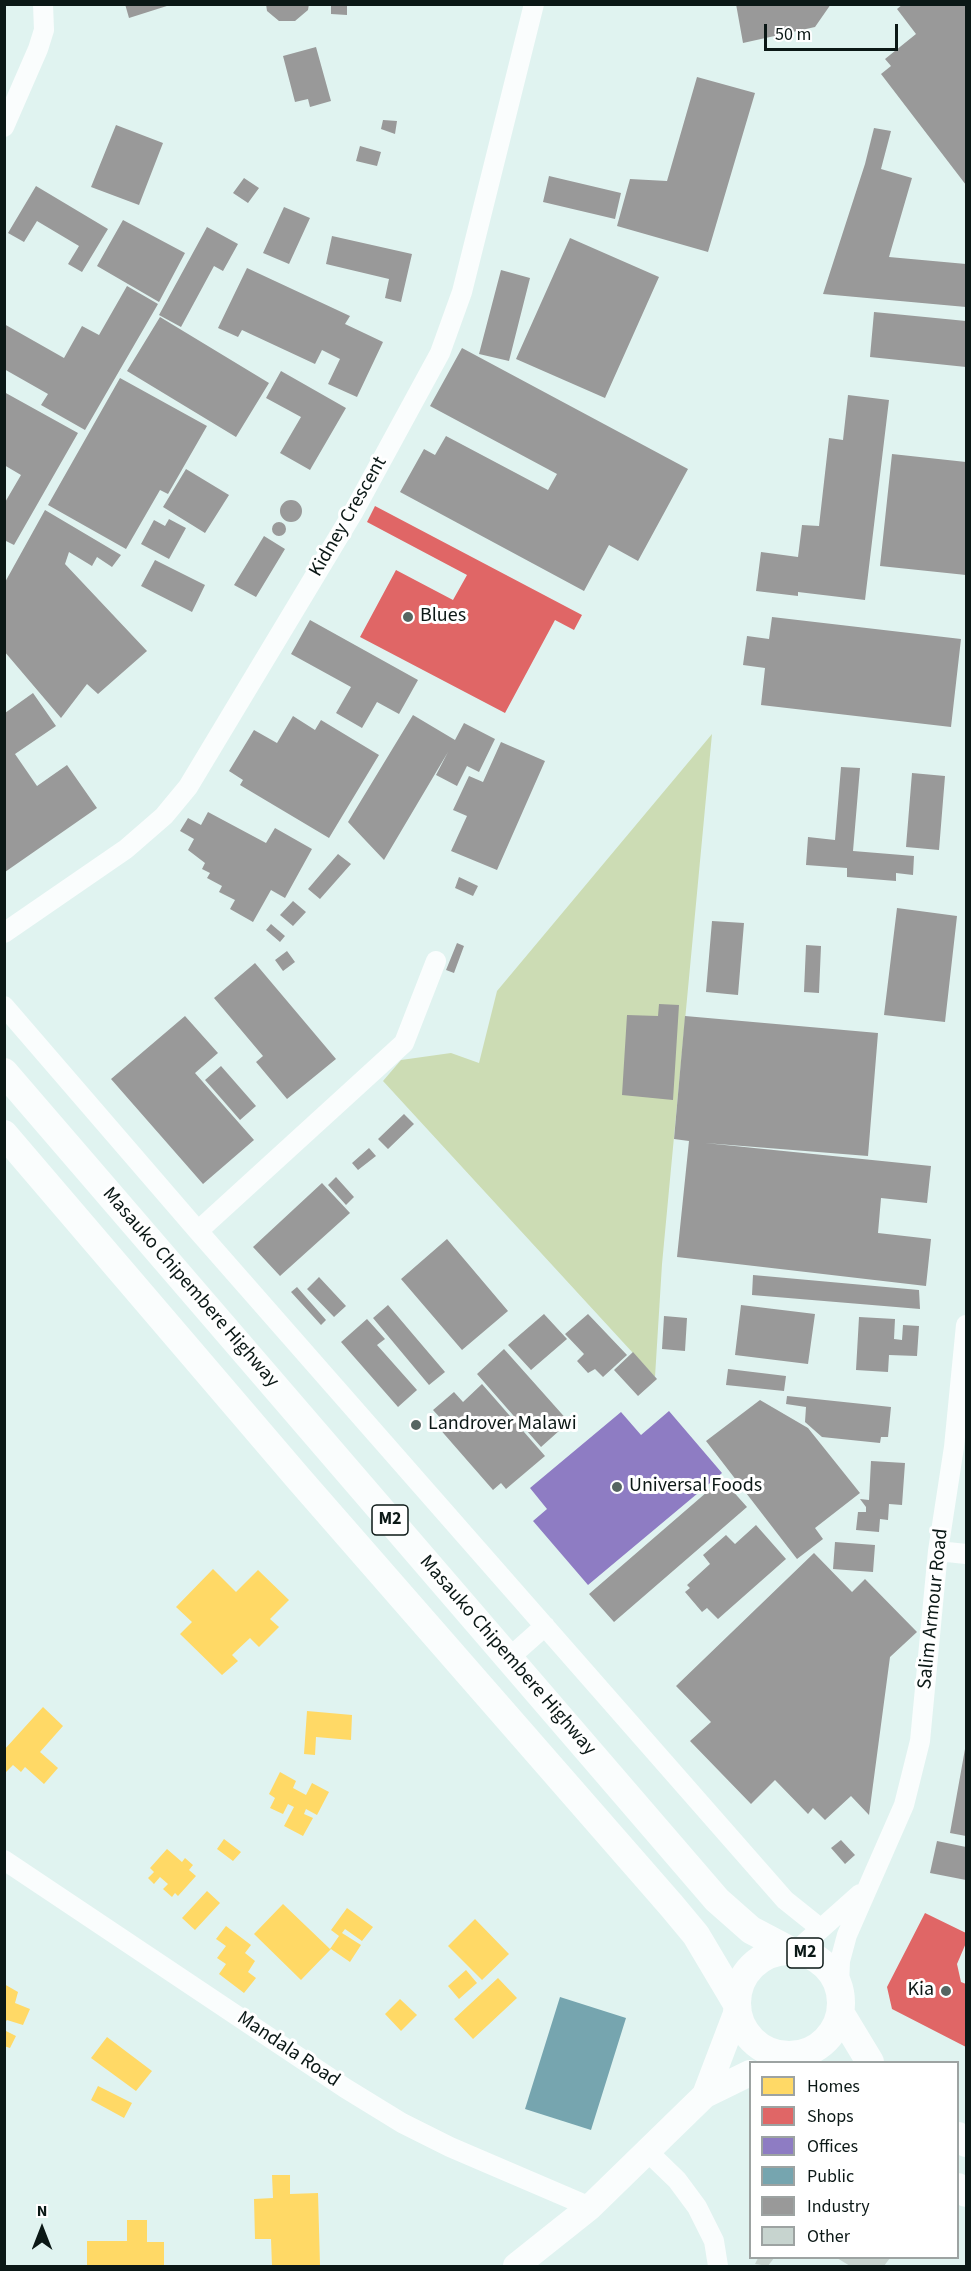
<!DOCTYPE html>
<html>
<head>
<meta charset="utf-8">
<style>
	body { margin:0 }
	#map { position:relative; width:971px; height:2271px; overflow:hidden; background:#e0f3f0; font-family:"Source Sans 3",sans-serif }
	canvas { display:block }
	.frame { position:absolute; inset:0; border:6px solid #0b1816; pointer-events:none }
	.legend { position:absolute; left:749px; top:2061px; width:210px; height:198px; box-sizing:border-box; background:#fff; border:2px solid #9da3a2; margin:0; padding:8px 10px; list-style:none; font-size:18px; color:#0b1816 }
	.legend li { display:flex; align-items:center; gap:12px; height:30px }
	.legend b { width:30px; border:2px solid #9da3a2 }
	.north { position:absolute; left:12px; top:2199px; width:60px; height:60px; -webkit-text-stroke:4px #fff; paint-order:stroke; rotate:0deg; font-size:16px; font-weight:700; line-height:24px; text-align:center; color:#0b1816 }
	.north::after { content:''; display:block; margin:auto; width:21px; height:27px; background:#0b1816; clip-path:polygon(50% 0,100% 100%,50% 72%,0 100%) }
	.scale { position:absolute; left:764px; top:24px; width:134px; height:27px; box-sizing:border-box; border:3px solid #0b1816; border-top:0; padding-left:8px; font-size:18px; line-height:21px; white-space:nowrap; color:#0b1816; -webkit-text-stroke:4px #fff; paint-order:stroke }
</style>
</head>
<body>
<div id="map">
<canvas width="971" height="2271"></canvas>
<div class="frame"></div>
<ul class="legend">
<li><b style="height:16px;background:#ffd966"></b>Homes</li>
<li><b style="height:16px;background:#e06666"></b>Shops</li>
<li><b style="height:16px;background:#8e7cc3"></b>Offices</li>
<li><b style="height:16px;background:#76a5af"></b>Public</li>
<li><b style="height:16px;background:#999"></b>Industry</li>
<li><b style="height:16px;background:#c7d4cf"></b>Other</li>
</ul>
<div class="north">N</div>
<div class="scale">50 m</div>
</div>
<script>
const context = document.querySelector('canvas').getContext('2d');
context.lineJoin = 'round';
function paint(path, color) { context.fillStyle = color; context.fill(path, 'evenodd'); }
const poly = rows => new Path2D(rows.map(r => 'M' + r).join(''));
function stroke(path, color, width, dash) { context.strokeStyle = color; context.lineWidth = width; context.lineCap = dash ? 'butt' : 'round'; context.setLineDash(dash || []); context.stroke(path); }
function write(font, color, halo, rows, align = 'center') {
  context.font = font + ' "Source Sans 3",sans-serif'; context.lineWidth = 6; context.setLineDash([]); context.textBaseline = 'middle'; context.strokeStyle = halo; context.fillStyle = color; for (const [text, x, y, turn = 0] of rows) {
    context.save(); context.translate(x, y); context.rotate((+turn || 0) * Math.PI / 180); context.textAlign = isNaN(turn) ? turn : align; if (halo) context.strokeText(text, 0, 0); context.fillText(text, 0, 0); context.restore();
  }
}
paint(poly([
	[712,734,662,1264,655,1377,383,1081,401,1060,451,1053,479,1063,497,991]
]), '#ccdcb4');
paint(poly([
	[213,1569,236,1592,258,1570,289,1600,270,1619,279,1627,259,1647,250,1638,232,1655,238,1661,222,1675,180,1634,192,1622,176,1607],
	[43,1707,63,1726,40,1752,58,1768,44,1784,25,1767,21,1772,13,1765,4,1774,4,1750],
	[307,1711,352,1715,351,1740,316,1737,315,1755,304,1754],
	[280,1772,296,1781,293,1788,306,1795,312,1783,329,1792,317,1815,306,1809,304,1814,313,1818,303,1836,284,1826,294,1807,288,1804,283,1814,270,1808,275,1798,269,1794],
	[224,1839,241,1852,233,1861,217,1849],
	[167,1849,182,1862,185,1858,193,1865,189,1870,196,1876,178,1896,175,1893,172,1897,163,1889,168,1884,160,1877,154,1884,148,1878,154,1872,150,1868],
	[207,1891,220,1903,195,1930,182,1918],
	[283,1904,330,1949,339,1936,331,1930,347,1908,373,1927,362,1941,345,1929,342,1933,361,1945,350,1962,331,1949,301,1980,254,1934],
	[475,1919,509,1954,482,1980,448,1946],
	[226,1926,251,1945,245,1953,255,1961,248,1972,256,1978,244,1993,219,1974,226,1964,217,1958,226,1946,216,1939],
	[466,1970,477,1983,459,1999,448,1986],
	[498,1978,517,1998,473,2039,454,2019],
	[4,1984,18,1992,15,2003,30,2009,23,2025,7,2020,4,2024],
	[400,1999,417,2015,401,2031,385,2014],
	[4,2030,16,2036,10,2048,4,2046],
	[107,2037,152,2071,136,2091,91,2058],
	[98,2086,132,2103,124,2118,91,2100],
	[272,2175,290,2175,290,2194,318,2193,320,2265,272,2266,271,2239,255,2239,254,2199,273,2198],
	[127,2220,147,2220,147,2242,164,2242,164,2265,87,2266,87,2241,127,2241]
]), '#ffd966');
paint(poly([
	[375,506,582,615,574,630,555,620,505,713,360,637,396,570,453,600,467,575,367,522],
	[925,1913,966,1933,966,1943,957,1964,961,1982,966,1984,966,2047,892,2009,887,1987]
]), '#e06666');
paint(poly([
	[669,1411,722,1473,588,1585,533,1521,547,1509,530,1488,621,1412,641,1435]
]), '#8e7cc3');
paint(poly([
	[560,1997,626,2018,591,2130,525,2109]
]), '#76a5af');
paint(poly([
	[125,4,170,4,170,5,129,18],
	[266,4,309,4,308,10,295,21,279,21,267,11],
	[331,4,347,4,347,15,331,14],
	[736,4,831,4,815,27,743,43],
	[903,4,966,4,966,185,881,74,891,66,885,59,916,34,897,9],
	[316,47,331,101,310,107,308,99,295,102,283,56],
	[697,77,755,93,708,252,617,226,630,179,667,181],
	[383,120,397,121,395,134,381,129],
	[116,125,163,143,139,205,91,187],
	[874,128,891,131,881,169,912,178,889,257,966,264,966,307,823,294,865,164],
	[360,146,381,152,377,166,356,161],
	[549,176,621,193,615,219,543,202],
	[244,178,259,188,248,203,233,193],
	[36,186,108,229,82,272,68,264,79,246,37,221,24,242,8,233],
	[284,207,310,218,289,264,263,253],
	[123,220,185,253,159,302,97,266],
	[207,227,238,244,223,271,214,266,181,327,159,315],
	[332,236,412,254,401,302,385,298,389,279,326,264],
	[570,238,659,277,605,398,516,359],
	[247,268,350,316,345,324,383,342,357,397,328,384,340,359,322,350,315,364,242,330,238,337,218,328],
	[501,270,530,278,509,361,479,354],
	[127,286,158,304,85,430,41,405,48,394,4,369,4,324,64,358,82,326,99,335],
	[874,312,966,321,966,367,870,357],
	[160,317,269,383,236,437,127,371],
	[462,348,688,469,638,561,609,545,584,591,400,492,424,449,435,455,446,436,548,490,557,474,430,406],
	[281,371,346,408,310,470,280,453,301,417,266,398],
	[120,378,207,426,168,494,160,490,126,549,48,505],
	[4,392,78,433,14,545,4,540,4,504,21,475,4,465],
	[848,395,889,400,865,600,798,592,798,596,756,591,761,552,798,557,802,525,819,526,829,438,843,440],
	[892,454,966,462,966,575,880,566],
	[186,469,229,495,205,533,163,507],
	'280 511a11 11 0 1 1 22 0a11 11 0 1 1-22 0Z',
	[45,510,121,555,112,567,97,557,92,566,69,552,65,564,147,651,98,694,87,684,61,718,4,651,4,584],
	[169,519,186,528,169,559,141,544,154,520,165,526],
	'272 529a7 7 0 1 1 14 0a7 7 0 1 1-14 0Z',
	[264,536,285,549,256,597,234,585],
	[155,560,205,585,192,612,141,586],
	[772,617,961,639,951,727,761,705,765,668,743,665,747,636,769,639],
	[310,620,418,680,399,714,377,702,362,728,336,713,351,687,291,654],
	[33,693,56,726,15,754,37,786,67,765,97,808,5,872,5,713],
	[413,715,455,740,464,723,495,739,479,772,467,766,457,786,436,775,448,752,384,860,348,822],
	[293,716,315,730,321,720,379,755,329,838,240,785,243,780,229,771,254,730,277,743],
	[501,742,545,761,497,870,451,851,467,816,453,810,469,776,483,782],
	[841,767,860,768,853,851,914,856,913,875,896,873,896,881,847,877,847,868,806,865,808,837,835,840],
	[912,773,945,776,939,850,906,847],
	[208,812,266,843,275,828,312,849,285,898,271,890,253,922,230,909,235,900,219,892,222,886,207,878,210,873,202,869,205,863,188,850,194,839,180,831,188,818,201,825],
	[338,854,351,864,320,899,308,889],
	[459,877,478,886,473,896,455,888],
	[293,901,306,912,293,926,280,915],
	[897,908,957,916,945,1022,884,1015],
	[712,921,744,923,738,995,706,992],
	[271,924,285,936,280,942,266,930],
	[457,943,464,946,454,973,446,970],
	[806,945,821,946,819,993,804,992],
	[287,951,295,962,283,971,275,960],
	[255,963,336,1059,287,1099,256,1062,263,1056,214,998],
	[659,1004,679,1005,673,1100,622,1095,627,1015,658,1016],
	[185,1016,218,1053,195,1073,254,1140,203,1184,111,1079],
	[685,1016,878,1033,868,1156,705,1143,931,1166,927,1203,881,1198,878,1233,931,1239,926,1286,677,1257,689,1141,674,1139],
	[221,1066,256,1106,240,1120,205,1080],
	[404,1114,414,1124,388,1149,378,1139],
	[369,1148,376,1156,358,1170,352,1163],
	[336,1177,354,1197,346,1205,328,1185],
	[322,1183,350,1213,280,1276,253,1247],
	[447,1239,508,1311,462,1350,401,1279],
	[753,1275,919,1290,920,1309,752,1295],
	[319,1277,346,1306,334,1317,307,1289],
	[297,1287,326,1320,321,1325,291,1292],
	[388,1305,445,1372,429,1385,373,1318],
	[741,1305,815,1314,808,1364,735,1355],
	[544,1314,567,1339,531,1370,508,1345],
	[588,1314,627,1355,603,1377,595,1369,588,1373,577,1361,584,1354,565,1334],
	[664,1316,687,1318,685,1351,662,1349],
	[859,1317,895,1319,894,1339,902,1340,903,1325,919,1326,917,1356,889,1355,888,1372,856,1370],
	[367,1319,385,1339,377,1345,417,1390,398,1407,341,1342],
	[504,1349,569,1422,541,1447,477,1374],
	[633,1352,657,1379,638,1396,614,1370],
	[728,1369,786,1376,784,1391,726,1385],
	[482,1384,545,1456,506,1489,501,1483,493,1490,438,1427,444,1422,433,1410,454,1392,463,1402],
	[787,1396,891,1407,888,1437,881,1437,880,1443,822,1437,805,1422,806,1407,786,1404],
	[760,1400,808,1428,860,1493,815,1528,823,1539,797,1559,706,1441],
	[871,1461,905,1463,902,1505,889,1504,888,1520,880,1519,879,1532,856,1530,858,1512,866,1512,866,1507,860,1499,869,1500],
	[722,1479,747,1507,614,1622,589,1594],
	[756,1525,786,1559,718,1619,707,1608,702,1612,685,1592,690,1588,687,1585,710,1564,703,1555,726,1535,735,1544],
	[835,1542,875,1545,873,1572,833,1569],
	[814,1553,852,1592,865,1579,917,1632,890,1657,869,1815,851,1796,825,1820,813,1808,808,1814,775,1780,751,1804,690,1741,711,1722,676,1686],
	[965,1749,966,1749,966,1836,950,1833],
	[841,1840,855,1855,845,1864,831,1848],
	[937,1841,966,1847,966,1880,930,1873]
]), '#999');
paint(poly([
	[758,2258,774,2258,768,2266,755,2264],
	[837,2258,890,2258,884,2266,850,2266]
]), '#c7d4cf');
stroke(poly([
	[4,127,38,49,44,30,43,4],
	[4,933,126,849,164,816,188,787,354,511,440,353,462,292,534,4],
	[4,1006,198,1231,785,1900,820,1928],
	[198,1231,404,1043,436,961],
	[938,1551,966,1554],
	[509,1658,545,1626],
	[4,1860,345,2088,402,2123,450,2147,590,2207],
	[796,1951,860,1894],
	[839,1985,840,1961,847,1935,904,1805,920,1741,938,1551,954,1447,966,1325],
	[647,2151,677,2180,697,2207,714,2241,718,2266]
]), '#fafdfd', 20);
stroke(poly([
	[773,2062,788,2056],
	[705,2095,737,2011],
	[516,2266,590,2207,705,2095,750,2073]
]), '#fafdfd', 26);
stroke(poly([
	[4,1072,717,1900,751,1930,789,1950],
	[4,1134,299,1479,671,1905,696,1935,737,2004],
	'737 2003a52 52 0 1 1 104 0a52 52 0 1 1-104 0Z',
	[841,2014,870,2062],
	[958,2136,966,2143],
	[958,2187,966,2193]
]), '#fafdfd', 28);
for (const [x, y, r, color] of [
	[408,617,6,"#566562"],
	[416,1425,6,"#566562"],
	[617,1487,6,"#566562"],
	[946,1991,6,"#566562"]
]) { const dot = new Path2D(); dot.arc(x, y, r, 0, 2 * Math.PI); context.fillStyle = color; context.fill(dot); stroke(dot, '#fff', 2); }
for (const [x, y, w] of [
	[390,1520,36],
	[805,1953,36]
]) { const box = new Path2D(); box.roundRect(x - w / 2, y - 15, w, 30, 4.5); context.fillStyle = '#fff'; context.fill(box); stroke(box, '#0b1816', 1.5); }
write('bold 18px', '#0b1816', null, [
	["M2",390,1520],
	["M2",805,1953]
]);
write('20px', '#0b1816', '#fff', [
	["Kidney Crescent",349,517,-60],
	["Masauko Chipembere Highway",190,1288,49],
	["Salim Armour Road",934,1609,-84],
	["Masauko Chipembere Highway",507,1656,49],
	["Mandala Road",288,2050,34]
]);
write('20px', '#0b1816', '#fff', [
	["Blues",420,617],
	["Landrover Malawi",428,1425],
	["Universal Foods",629,1487],
	["Kia",934,1991,"right"]
], 'left');
</script>
</body>
</html>
